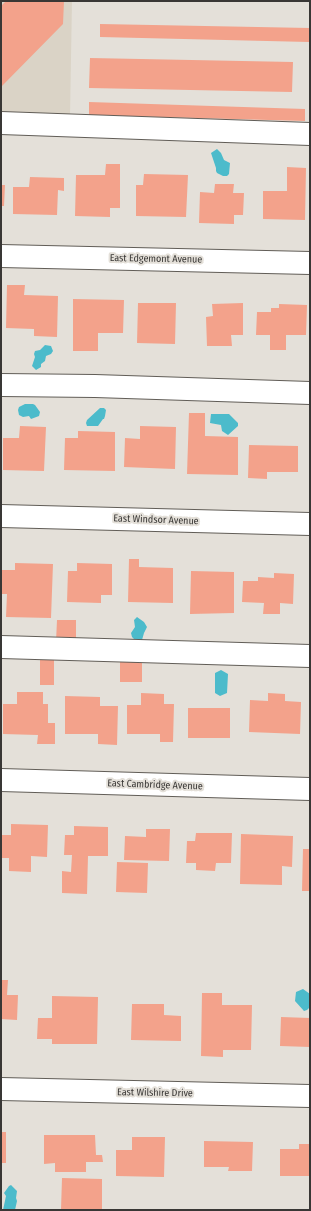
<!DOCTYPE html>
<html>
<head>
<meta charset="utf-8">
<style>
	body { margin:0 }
	#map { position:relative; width:311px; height:1211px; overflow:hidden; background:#e4e0d9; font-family:"Fira Sans Condensed",sans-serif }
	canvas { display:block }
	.frame { position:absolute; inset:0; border:2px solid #393735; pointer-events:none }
</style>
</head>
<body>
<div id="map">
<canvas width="311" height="1211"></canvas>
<div class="frame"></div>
</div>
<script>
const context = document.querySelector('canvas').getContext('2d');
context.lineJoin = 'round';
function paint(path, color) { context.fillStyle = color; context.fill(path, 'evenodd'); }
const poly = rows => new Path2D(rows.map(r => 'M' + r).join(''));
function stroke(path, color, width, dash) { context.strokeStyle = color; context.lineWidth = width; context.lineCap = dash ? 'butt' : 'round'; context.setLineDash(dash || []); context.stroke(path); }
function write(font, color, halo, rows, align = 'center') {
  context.font = font + ' "Fira Sans Condensed",sans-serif'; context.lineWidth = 4; context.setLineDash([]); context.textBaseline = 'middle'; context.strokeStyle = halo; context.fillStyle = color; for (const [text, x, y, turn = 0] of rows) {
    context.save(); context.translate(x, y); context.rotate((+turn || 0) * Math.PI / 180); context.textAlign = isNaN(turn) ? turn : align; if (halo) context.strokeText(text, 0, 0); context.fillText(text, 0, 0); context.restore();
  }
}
paint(poly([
	[1,1,72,1,70,117,1,115]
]), '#dad3c6');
paint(poly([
	[217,149,221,153,224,160,230,163,229,174,227,176,223,176,217,173,216,171,216,168,211,153],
	[45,345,51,346,53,351,51,354,46,356,45,361,41,364,41,367,36,370,32,366,35,357,34,354,35,351,40,350],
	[25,404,33,404,35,405,40,412,39,416,31,419,29,416,23,417,19,415,18,410,19,407],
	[100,408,104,408,106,410,105,416,104,419,103,419,98,426,87,426,86,423,87,420],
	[211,414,229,414,238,423,238,426,228,435,222,431,221,425,210,423],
	[137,617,144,622,147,627,144,633,142,640,139,642,136,641,132,637,131,633,135,627,134,620],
	[221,670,228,674,227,693,220,696,215,693,215,673],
	[303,989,310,994,310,1007,307,1010,304,1011,295,1001,296,992],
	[11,1185,17,1191,16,1198,17,1201,15,1210,3,1210,6,1196,4,1193,9,1186]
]), '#4cbbcb');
paint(poly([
	[6,1,64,1,63,24,1,87,1,6],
	[100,24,310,28,309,42,100,37],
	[90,58,293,62,292,92,89,88],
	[89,102,305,109,305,121,89,115],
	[106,164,120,164,120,208,110,208,110,217,75,216,76,175,105,175],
	[287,167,306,168,305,220,263,219,263,191,287,191],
	[144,174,188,175,186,217,136,216,136,185,143,185],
	[30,177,64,178,64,191,58,190,57,215,13,214,13,187,29,187],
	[215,184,234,184,233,193,244,193,243,215,234,215,234,224,199,223,200,192,214,193],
	[1,185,5,185,4,206,1,206],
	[7,285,25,285,24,295,58,296,57,337,34,336,34,329,6,328],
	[73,299,124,300,123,333,98,333,98,351,73,351],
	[138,303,176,303,175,344,137,343],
	[243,303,243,335,231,335,232,346,207,346,206,317,213,316,212,304],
	[279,304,307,305,306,335,286,335,286,350,270,350,270,335,256,335,257,312,271,312,271,308,279,308],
	[189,413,205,413,205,436,238,437,238,475,187,474],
	[20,426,46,427,44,471,3,470,3,438,19,438],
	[140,426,176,427,175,469,124,467,125,438,140,439],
	[78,431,115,432,115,471,64,470,65,438,78,438],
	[249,445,298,446,298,472,267,472,267,479,248,478],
	[129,559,139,559,139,567,173,568,173,603,128,602],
	[15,563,53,564,51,618,6,617,7,594,1,594,1,570,15,570],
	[77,563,112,564,112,595,101,595,101,603,67,602,68,571,77,571],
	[191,571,234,572,234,613,190,614],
	[274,573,294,574,293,604,280,603,280,614,263,614,264,603,242,602,243,581,258,581,258,577,274,578],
	[57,620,76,620,76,642,56,642],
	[40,656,54,656,54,685,40,685],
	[120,660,142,660,142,682,120,682],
	[17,692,43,692,43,704,48,704,48,723,55,723,55,744,37,744,38,735,3,734,3,704,17,704],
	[141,693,164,694,164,704,174,704,173,742,160,742,160,734,127,734,127,705,141,705],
	[268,693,285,694,285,701,301,702,300,734,249,732,250,700,268,701],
	[65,696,100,697,100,706,118,706,117,745,98,744,98,734,65,734],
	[188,708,230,708,230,738,188,738],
	[11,824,48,825,47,857,31,856,31,872,9,871,9,858,2,858,2,835,11,835],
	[74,826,108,827,108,856,88,856,87,894,62,893,62,871,71,872,72,855,64,855,65,835,74,835],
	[146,829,170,829,169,861,124,860,125,836,146,837],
	[196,833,232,833,231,863,216,863,215,871,196,870,196,863,186,863,187,841,195,841],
	[241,834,293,836,292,867,282,866,282,885,240,884],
	[303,849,310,849,310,891,302,891],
	[117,862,148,863,147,893,116,892],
	[1,980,8,980,7,995,18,995,17,1020,1,1019],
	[202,993,222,993,222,1005,252,1005,251,1050,223,1050,223,1057,201,1056],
	[52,996,98,997,97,1044,52,1044,52,1039,37,1039,38,1018,52,1018],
	[132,1004,164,1004,164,1015,181,1016,181,1041,131,1040],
	[281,1017,310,1018,310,1047,280,1046],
	[1,1132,6,1132,6,1163,1,1163],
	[44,1135,95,1135,96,1155,102,1155,103,1162,86,1162,86,1172,55,1172,55,1163,44,1164],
	[132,1137,165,1137,164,1177,116,1176,116,1150,132,1150],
	[204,1141,253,1142,252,1171,228,1171,229,1167,204,1167],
	[299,1144,310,1144,310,1176,280,1176,280,1149,299,1149],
	[62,1178,102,1179,102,1210,61,1210]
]), '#f3a28b');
const minor = poly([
	[1,123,310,134],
	[1,256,310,263],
	[1,385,95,386,310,393],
	[1,516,310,524],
	[1,647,310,656],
	[1,780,310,789],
	[1,1089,310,1096]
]);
stroke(minor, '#615d57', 24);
stroke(minor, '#fff', 22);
write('10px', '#393735', '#e4e0d9', [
	["East Edgemont Avenue",156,259,1],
	["East Windsor Avenue",156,520,2],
	["East Cambridge Avenue",155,785,2],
	["East Wilshire Drive",155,1093,1]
]);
</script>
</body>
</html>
